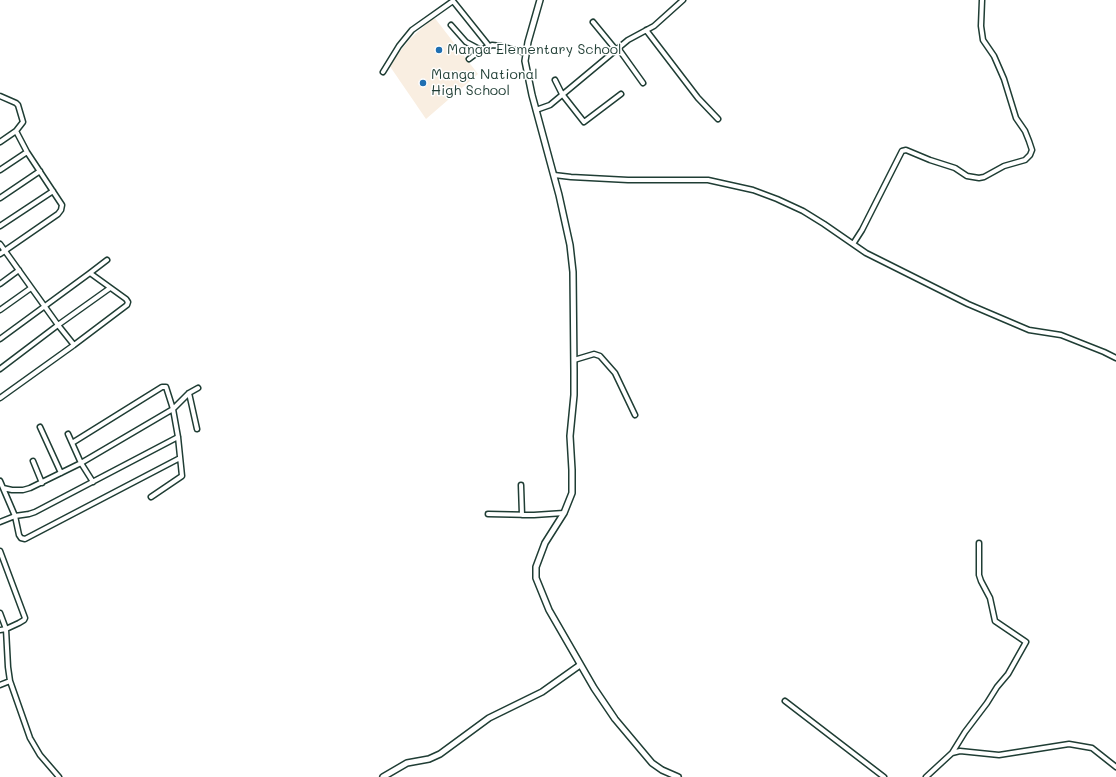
<!DOCTYPE html>
<html>
<head>
<meta charset="utf-8">
<style>
	body { margin:0 }
	canvas { display:block; background:#fff }
</style>
</head>
<body>
<canvas width="1116" height="777"></canvas>
<script>
const context = document.querySelector('canvas').getContext('2d');
context.lineJoin = 'round';
function paint(path, color) { context.fillStyle = color; context.fill(path, 'evenodd'); }
const poly = rows => new Path2D(rows.map(r => 'M' + r).join(''));
function stroke(path, color, width, dash) { context.strokeStyle = color; context.lineWidth = width; context.lineCap = dash ? 'butt' : 'round'; context.setLineDash(dash || []); context.stroke(path); }
function write(font, color, halo, rows, align = 'center') {
  context.font = font + ' Mali,sans-serif'; context.lineWidth = 3; context.setLineDash([]); context.textBaseline = 'middle'; context.strokeStyle = halo; context.fillStyle = color; for (const [text, x, y, turn = 0] of rows) {
    context.save(); context.translate(x, y); context.rotate((+turn || 0) * Math.PI / 180); context.textAlign = isNaN(turn) ? turn : align; if (halo) context.strokeText(text, 0, 0); context.fillText(text, 0, 0); context.restore();
  }
}
paint(poly([
	[434,17,478,74,426,119,389,65,410,39]
]), '#f9eee1');
const minor = poly([
	[593,22,616,50],
	[451,25,466,42,481,50],
	[646,30,698,98,718,119],
	[618,48,643,83],
	[469,59,481,50,492,45,501,46,525,53],
	[383,72,399,46,412,30,453,1,489,46],
	[555,80,562,94,584,122,621,94],
	[0,96,16,103,18,105,23,122,16,131],
	[536,110,550,105,628,40,654,26,683,0],
	[0,142,16,131,27,152,62,205,61,210,58,214,0,254],
	[0,170,27,152],
	[554,175,571,177,628,180,708,180,753,190,777,199,803,211,824,224,866,253,968,304,1029,330,1061,335,1104,352,1116,358],
	[0,198,40,171],
	[0,226,53,191],
	[0,244,58,325,74,345],
	[853,244,862,230,902,151,906,150,930,160,955,168,967,176,979,178,984,177,1004,166,1025,160,1030,155,1032,150,1029,141,1025,131,1016,118,1004,79,994,56,983,40,981,26,982,0],
	[0,284,19,270],
	[0,310,31,288],
	[0,339,90,273],
	[574,360,594,354,600,356,615,373,635,415],
	[0,369,58,325,110,288],
	[189,393,197,429],
	[0,398,74,345,127,305,128,302,126,299,90,273,107,260],
	[40,427,61,473],
	[68,434,81,463,93,482],
	[72,443,162,387,166,387,173,409,178,437,182,476,151,497],
	[33,461,42,483],
	[0,481,3,488,12,490,23,490,30,488,81,463,173,409,189,393,198,388],
	[521,485,522,515],
	[3,488,15,516,19,535,21,538,25,539,180,458],
	[488,514,534,515,564,513],
	[0,522,15,516,29,514,35,512,178,437],
	[0,551,25,618,24,620,19,623,6,629,0,630],
	[0,613,6,629,8,667,10,681,30,738,40,755,59,777],
	[0,685,10,681],
	[785,701,884,777],
	[952,753,965,732,987,703,997,687,1008,674,1026,642,995,621,990,598,981,581,979,575,979,543],
	[926,777,952,753,960,751,999,755,1069,744,1092,748,1116,767]
]);
const tertiary = poly([
	[540,0,528,42,525,61,532,95,559,195,570,245,573,272,574,371,574,395,570,436,572,470,572,493,564,513,545,543,536,567,536,578,549,610,594,688,615,719,652,763,662,770,678,777],
	[383,777,407,763,429,759,440,754,489,718,542,692,580,665]
]);
stroke(minor, '#1f3d34', 7);
stroke(tertiary, '#1f3d34', 8);
stroke(minor, '#fff', 4);
stroke(tertiary, '#fff', 5);
for (const [x, y, r, color] of [
	[439,50,4,"#1f6fb2"],
	[423,83,4,"#1f6fb2"]
]) { const dot = new Path2D(); dot.arc(x, y, r, 0, 2 * Math.PI); context.fillStyle = color; context.fill(dot); stroke(dot, '#fff', 1.5); }
write('14px', '#1f3d34', '#fff', [
	["Manga Elementary School",447,50],
	["Manga National",431,75],
	["High School",431,91]
], 'left');
</script>
</body>
</html>
